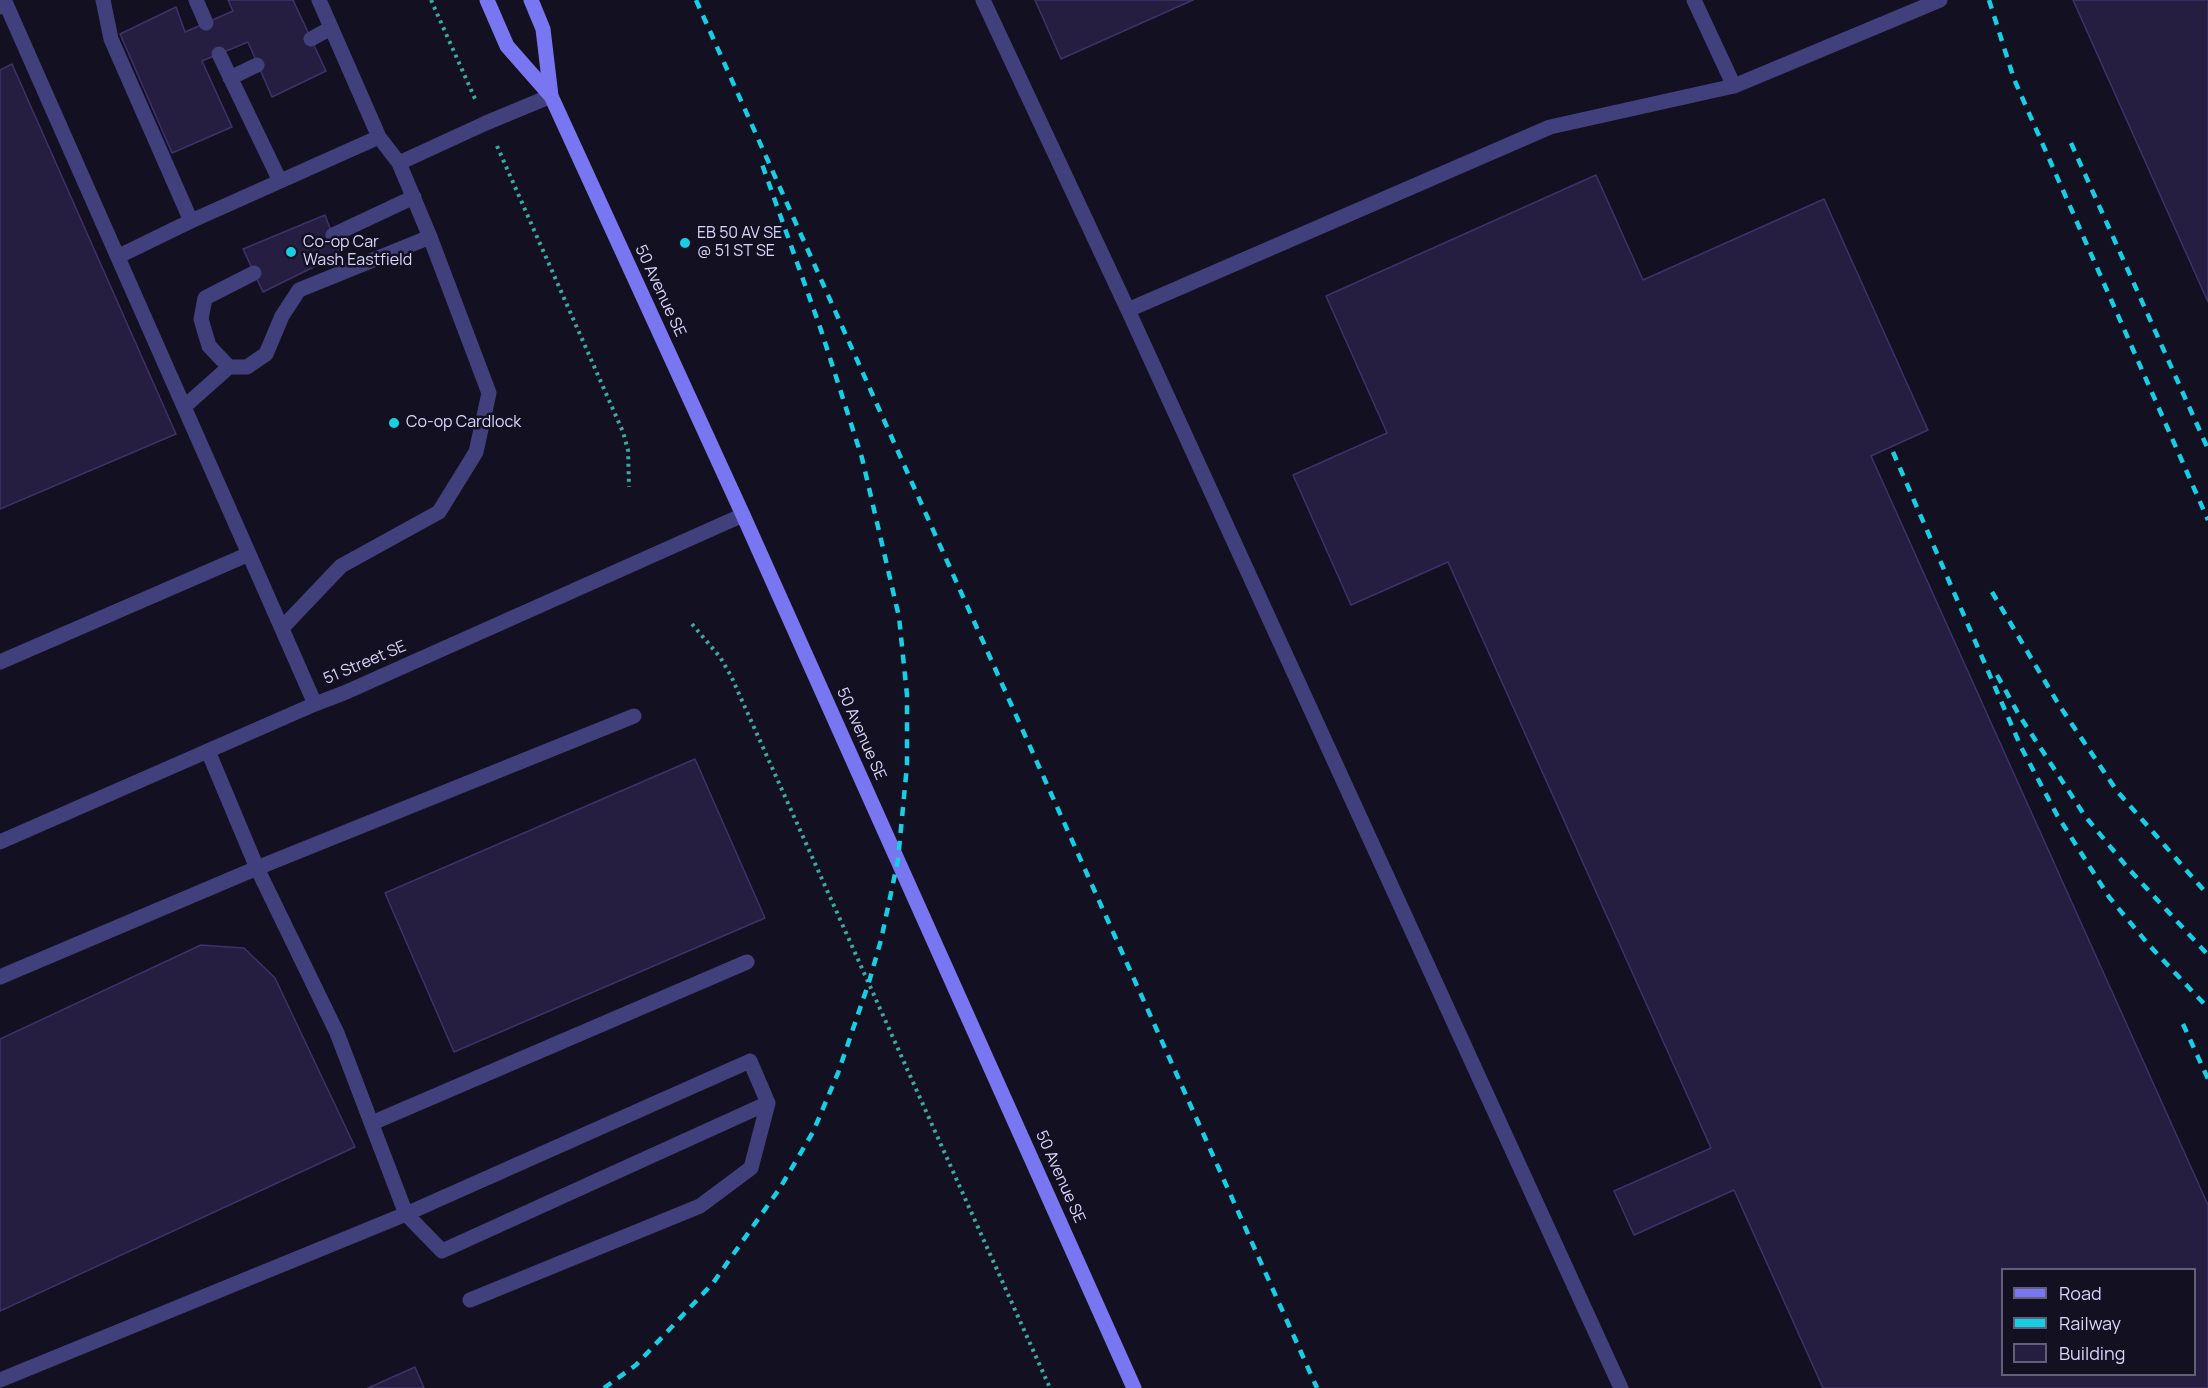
<!DOCTYPE html>
<html>
<head>
<meta charset="utf-8">
<style>
	body { margin:0 }
	#map { position:relative; width:2208px; height:1388px; overflow:hidden; background:#131021; font-family:Manrope,sans-serif }
	canvas { display:block }
	.legend { position:absolute; left:2001px; top:1268px; width:195px; height:108px; box-sizing:border-box; background:#131021; border:2px solid #625f78; margin:0; padding:8px 10px; list-style:none; font-size:18px; color:#d9d5fb }
	.legend li { display:flex; align-items:center; gap:12px; height:30px }
	.legend b { width:30px; border:2px solid #625f78 }
</style>
</head>
<body>
<div id="map">
<canvas width="2208" height="1388"></canvas>
<ul class="legend">
<li><b style="height:8px;background:#7976f1"></b>Road</li>
<li><b style="height:8px;background:#17cfe4"></b>Railway</li>
<li><b style="height:16px;background:#251e40"></b>Building</li>
</ul>
</div>
<script>
const context = document.querySelector('canvas').getContext('2d');
context.lineJoin = 'round';
function paint(path, color) { context.fillStyle = color; context.fill(path, 'evenodd'); }
const poly = rows => new Path2D(rows.map(r => 'M' + r).join(''));
function stroke(path, color, width, dash) { context.strokeStyle = color; context.lineWidth = width; context.lineCap = dash ? 'butt' : 'round'; context.setLineDash(dash || []); context.stroke(path); }
function write(font, color, halo, rows, align = 'center') {
  context.font = font + ' Manrope,sans-serif'; context.lineWidth = 5; context.setLineDash([]); context.textBaseline = 'middle'; context.strokeStyle = halo; context.fillStyle = color; for (const [text, x, y, turn = 0] of rows) {
    context.save(); context.translate(x, y); context.rotate((+turn || 0) * Math.PI / 180); context.textAlign = isNaN(turn) ? turn : align; if (halo) context.strokeText(text, 0, 0); context.fillText(text, 0, 0); context.restore();
  }
}
const building = poly([
	[228,0,293,0,326,71,272,97,248,42,202,61,232,127,172,153,120,34,176,7,185,32,233,11,228,0],
	[1035,0,1193,0,1061,59,1035,0],
	[2073,0,2208,0,2208,302,2073,0],
	[12,64,176,434,0,509,0,70,12,64],
	[1596,175,1643,280,1824,199,1928,430,1871,456,2208,1205,2208,1388,1823,1388,1734,1190,1634,1235,1614,1191,1711,1148,1448,562,1351,605,1293,475,1387,433,1326,296,1596,175],
	[2002,1270,2194,1270,2194,1374,2002,1374,2002,1270],
	[325,215,340,254,263,292,243,249,325,215],
	[695,759,765,918,454,1052,385,893,695,759],
	[201,945,244,948,275,978,355,1147,0,1311,0,1039,201,945],
	[415,1367,424,1388,368,1388,415,1367]
]);
paint(building, '#251e40');
stroke(building, '#3d326a', 1.5);
stroke(poly([
	[431,0,476,101],
	[497,146,623,432,628,450,629,487],
	[692,624,720,657,731,676,1050,1388]
]), '#3ba9a2', 4, [3, 4.5]);
stroke(poly([
	[103,0,111,39,191,221],
	[196,0,206,23],
	[319,0,379,137],
	[983,0,1128,310],
	[0,7,6,4,249,554,0,662],
	[311,39,331,28],
	[219,54,280,181],
	[230,78,257,65],
	[1734,86,1940,0],
	[333,235,414,197],
	[119,256,191,221,379,137,399,163,486,123,551,96],
	[254,273,205,298,201,319,209,346,229,367,247,367,266,354,282,316,299,290,430,237],
	[184,407,229,367],
	[249,554,315,704],
	[282,628,341,566,439,512,476,452,489,393,430,237,399,163],
	[0,977,257,868,634,716],
	[750,1061,768,1103,442,1251,406,1214,750,1061],
	[372,1123,747,962],
	[470,1300,700,1206,751,1168,768,1103],
	[0,1380,406,1214,337,1033,257,868,208,751],
	[1621,1388,1128,310,1550,127,1734,86,1694,0]
]), '#42407c', 15);
stroke(poly([
	[0,842,315,704,344,693,743,515]
]), '#42407c', 15);
stroke(poly([
	[487,0,507,46,551,96,743,515,1134,1388],
	[531,0,543,29,551,96]
]), '#7976f1', 15);
stroke(poly([
	[696,0,1317,1388],
	[1989,0,2014,79,2208,520],
	[2071,143,2208,449],
	[1893,452,2021,747,2057,815,2109,897,2148,944,2208,1008],
	[1992,592,2059,705,2117,791,2208,895],
	[1997,675,2019,715,2085,816,2127,867,2208,955],
	[2183,1024,2208,1079],
	[604,1388,636,1365,713,1283,780,1188,813,1132,838,1073,869,982,881,940,898,860,907,765,907,695,899,617,862,458,821,330,762,164]
]), '#17cfe4', 4.5, [9, 8]);
for (const [x, y, r, color] of [
	[685,243,6,"#17cfe4"],
	[291,252,6,"#17cfe4"],
	[394,423,6,"#17cfe4"]
]) { const dot = new Path2D(); dot.arc(x, y, r, 0, 2 * Math.PI); context.fillStyle = color; context.fill(dot); stroke(dot, '#131021', 2); }
write('16px', '#d9d5fb', '#131021', [
	["EB 50 AV SE",697,234],
	["@ 51 ST SE",697,252],
	["Co-op Car",303,243],
	["Wash Eastfield",303,261],
	["Co-op Cardlock",406,423]
], 'left');
write('16px', '#d9d5fb', '#131021', [
	["50 Avenue SE",660,291,65],
	["51 Street SE",365,663,-23],
	["50 Avenue SE",861,734,66],
	["50 Avenue SE",1060,1177,66]
]);
</script>
</body>
</html>
